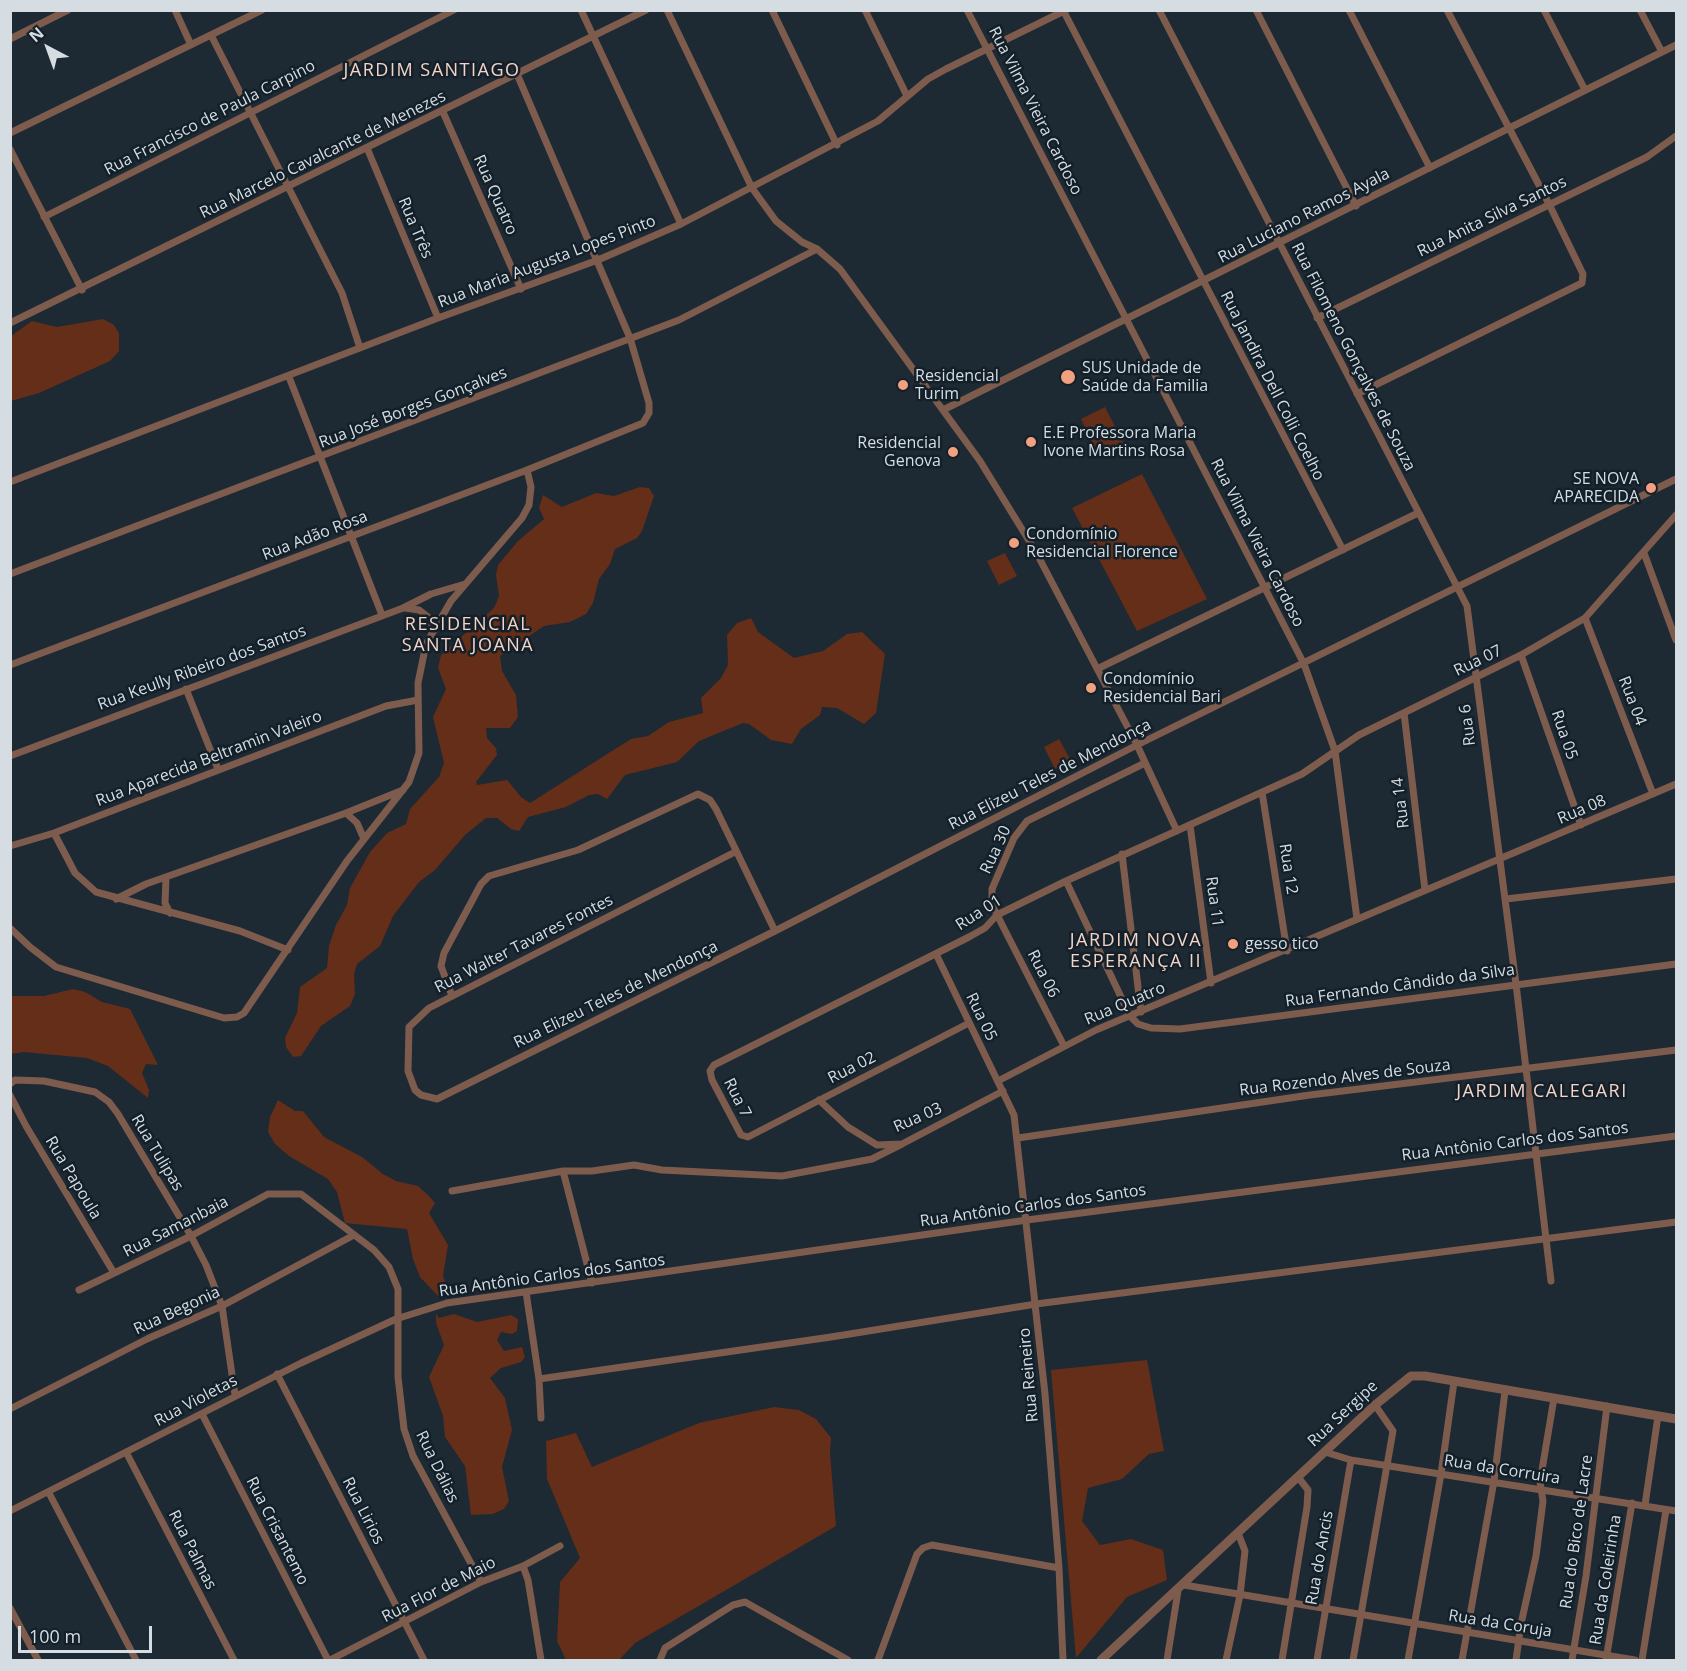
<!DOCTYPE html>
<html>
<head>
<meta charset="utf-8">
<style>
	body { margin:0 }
	#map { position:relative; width:1687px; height:1671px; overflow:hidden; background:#1d2933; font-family:"Open Sans",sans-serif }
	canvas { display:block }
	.frame { position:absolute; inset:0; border:12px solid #d5dde3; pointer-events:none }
	.north { position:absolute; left:18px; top:18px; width:60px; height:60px; -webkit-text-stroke:4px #132029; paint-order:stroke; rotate:319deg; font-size:16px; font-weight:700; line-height:24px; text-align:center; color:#d5dde3 }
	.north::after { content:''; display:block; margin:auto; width:21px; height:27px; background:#d5dde3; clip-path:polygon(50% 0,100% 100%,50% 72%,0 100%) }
	.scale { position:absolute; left:18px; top:1626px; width:134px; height:27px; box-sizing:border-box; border:3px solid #d5dde3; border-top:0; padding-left:8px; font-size:18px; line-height:21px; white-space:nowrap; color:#d5dde3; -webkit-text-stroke:4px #132029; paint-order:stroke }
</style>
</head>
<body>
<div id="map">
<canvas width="1687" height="1671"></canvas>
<div class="frame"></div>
<div class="north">N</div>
<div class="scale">100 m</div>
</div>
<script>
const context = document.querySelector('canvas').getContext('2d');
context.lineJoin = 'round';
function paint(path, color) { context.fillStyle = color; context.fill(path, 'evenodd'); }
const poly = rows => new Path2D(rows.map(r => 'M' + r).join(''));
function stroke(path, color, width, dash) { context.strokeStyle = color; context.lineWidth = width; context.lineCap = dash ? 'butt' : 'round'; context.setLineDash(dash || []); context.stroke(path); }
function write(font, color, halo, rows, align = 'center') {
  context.font = font + ' "Open Sans",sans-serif'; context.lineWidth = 5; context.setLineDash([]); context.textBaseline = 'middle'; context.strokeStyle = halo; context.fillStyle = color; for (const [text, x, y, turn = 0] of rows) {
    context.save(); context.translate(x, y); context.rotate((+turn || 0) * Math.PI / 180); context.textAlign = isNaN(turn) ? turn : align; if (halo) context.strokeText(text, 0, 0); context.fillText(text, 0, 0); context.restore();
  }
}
paint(poly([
	[103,319,114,325,119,333,119,351,110,361,39,393,11,401,11,336,32,321,57,327],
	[1105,407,1124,444,1099,456,1081,419],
	[1142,474,1207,599,1137,631,1072,508],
	[640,487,649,488,654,496,642,531,637,538,615,549,610,564,599,579,593,603,586,614,570,622,544,626,500,656,502,671,516,695,518,717,510,728,486,728,487,738,496,748,497,755,476,782,477,785,507,780,521,797,530,803,631,739,648,736,669,722,703,713,701,698,721,678,728,665,727,635,737,623,751,618,758,632,794,658,823,651,847,634,862,632,885,654,876,713,864,724,837,708,822,707,820,715,801,729,792,744,771,740,749,724,743,723,699,741,677,762,625,775,607,799,598,794,589,795,566,807,528,817,519,831,511,829,497,818,486,818,465,835,435,870,419,882,393,916,380,946,357,964,354,974,355,994,350,1006,321,1026,301,1056,293,1057,286,1047,285,1038,297,1013,300,987,327,968,329,946,336,925,347,905,350,888,370,852,387,833,406,824,410,809,439,777,444,763,433,717,446,689,438,668,441,655,494,608,499,596,496,575,498,565,518,541,544,519,539,508,543,495,562,507,596,493,614,496],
	[1005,553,1017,576,999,585,987,561],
	[1059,739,1071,761,1055,769,1044,747],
	[73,989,85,992,102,1002,130,1009,158,1065,146,1064,142,1073,149,1090,148,1098,108,1066,87,1058,24,1052,11,1054,11,996,44,996],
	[278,1100,295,1111,303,1111,324,1137,362,1157,383,1174,396,1181,418,1186,428,1195,435,1203,429,1213,448,1245,443,1276,450,1296,439,1297,420,1277,413,1259,407,1229,345,1223,337,1192,328,1179,289,1156,275,1144,268,1132,270,1117],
	[436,1314,439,1318,454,1314,477,1322,511,1315,518,1319,517,1331,512,1334,501,1332,497,1340,504,1351,522,1347,525,1357,521,1362,501,1368,490,1378,505,1398,512,1430,502,1467,509,1501,504,1509,493,1514,471,1515,465,1466,445,1437,443,1416,429,1377,444,1345,436,1323],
	[1147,1360,1164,1451,1149,1454,1122,1479,1088,1488,1082,1521,1100,1545,1131,1539,1163,1550,1167,1580,1127,1597,1076,1658,1051,1370],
	[774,1407,799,1410,816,1419,831,1438,830,1453,836,1526,635,1643,619,1660,566,1660,557,1641,560,1582,580,1558,547,1479,546,1441,576,1433,592,1467,699,1423]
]), '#652e18');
stroke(poly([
	[175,10,191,45],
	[581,10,681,224],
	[667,10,752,188,776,221,802,242,817,249,840,269,980,461,1036,552,1137,745,1177,831],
	[772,10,837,145],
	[865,10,907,96],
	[967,10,1304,664,1335,751,1357,919],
	[1063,10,1343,550],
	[1159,10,1467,606,1516,984,1551,1281],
	[1256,10,1356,206],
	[1349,10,1430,168],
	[1544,10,1585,90],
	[1640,10,1662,52],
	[211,35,342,293,360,348],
	[10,39,68,10],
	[443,112,521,289],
	[10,133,262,10],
	[367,148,438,318],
	[10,149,82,290],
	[44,217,454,10],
	[1317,318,1647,157,1676,136],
	[10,323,646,10],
	[289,377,382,615],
	[1357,394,1582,283,1583,274,1549,204,1447,10],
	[943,410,1676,45],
	[10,482,438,318,598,260,681,224,878,121,928,79,946,69,1066,10],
	[1644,553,1676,640],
	[10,574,679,320,817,249],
	[405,608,419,610,428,617,432,630],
	[1585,618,1653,794],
	[1521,655,1581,825],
	[10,665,527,470,643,423,649,413,649,403,630,338,517,74],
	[1097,669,1418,513],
	[186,689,218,769],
	[1404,713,1425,890],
	[10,756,403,608,431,594,465,584],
	[1262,792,1287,951],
	[346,813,357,823,364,839],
	[1190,825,1211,983],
	[54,833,75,873,96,892,240,931,288,950],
	[10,846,54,833,386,706,418,700],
	[735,852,429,1008,409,1027,408,1071,415,1090,421,1095,437,1099,775,931,1137,745,1676,479],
	[1122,854,1141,1012],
	[166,878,165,903,170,913],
	[1066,881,1130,1016,1138,1024,1151,1028,1180,1029,1676,964],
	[116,899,146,884,346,813,403,790],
	[1506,899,1676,879],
	[10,928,30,947,56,967,224,1018,237,1017,244,1013,347,861,409,782,419,753,418,683,426,644,451,601,522,518,529,505,531,487,527,470],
	[936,954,1014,1115,1045,1394,1059,1568,1063,1660],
	[452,996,441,966,444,953,481,884,489,876,578,850,698,794,710,800,716,809,775,931],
	[969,1023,748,1137,741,1135,712,1080,710,1071,714,1065,969,937,985,928,997,915,1066,881,1302,774,1359,735,1521,655,1585,618,1676,515],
	[1064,1046,992,905,992,889,1014,838,1027,821,1145,763],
	[998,1081,1096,1030,1676,784],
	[10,1084,15,1080,44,1081,95,1092,109,1102,118,1114,191,1236,206,1265,222,1306,235,1395],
	[10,1095,26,1126,114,1273],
	[819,1100,848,1127,877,1145,902,1144,1003,1091],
	[1018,1138,1310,1095,1676,1050],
	[563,1171,592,1283],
	[452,1191,563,1171,592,1171,634,1165,662,1170,782,1176,872,1159,902,1144],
	[79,1290,191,1236,268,1194,301,1194,374,1250,389,1267,398,1289,398,1377,404,1429,413,1456,481,1582],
	[526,1292,539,1379,541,1418],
	[277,1374,424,1660],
	[539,1379,831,1337,1036,1304,1676,1222],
	[10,1409,147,1339,222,1306,354,1235],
	[202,1414,328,1660],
	[126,1452,234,1660],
	[1325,1452,1351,1460,1676,1511],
	[49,1493,136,1660],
	[1645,1505,1658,1416],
	[10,1511,301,1363,396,1319,447,1303,1027,1220,1676,1136],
	[523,1566,528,1580,541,1660],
	[1184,1585,1635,1660],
	[10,1608,38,1660],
	[330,1660,481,1582,523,1566,560,1546],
	[660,1660,665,1648,733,1605,745,1602,848,1660],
	[878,1660,917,1554,923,1548,932,1545,1059,1568],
	[1167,1660,1178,1591],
	[1226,1660,1240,1595,1245,1551,1238,1533],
	[1282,1660,1307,1507,1308,1490,1298,1477],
	[1317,1660,1351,1460],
	[1353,1660,1393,1431,1375,1405],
	[1408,1660,1441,1474,1454,1382],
	[1462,1660,1494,1481,1505,1391],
	[1516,1660,1521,1624,1536,1556,1543,1501,1540,1482,1554,1398],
	[1572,1660,1586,1576,1607,1406],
	[1606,1660,1632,1503],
	[1642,1660,1666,1510]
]), '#7d5b4d', 7);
stroke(poly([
	[1101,1660,1375,1405,1411,1376,1425,1376,1676,1419]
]), '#7d5b4d', 9);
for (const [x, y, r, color] of [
	[1068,377,8,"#f2a080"],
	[903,385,6,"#f2a080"],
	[1031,442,6,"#f2a080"],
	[953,452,6,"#f2a080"],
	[1651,488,6,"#f2a080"],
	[1014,543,6,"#f2a080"],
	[1091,688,6,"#f2a080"],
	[1233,944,6,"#f2a080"]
]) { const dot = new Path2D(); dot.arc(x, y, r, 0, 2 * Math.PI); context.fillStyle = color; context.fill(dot); stroke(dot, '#132029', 2); }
write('16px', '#d5dde3', '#132029', [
	["Rua Vilma Vieira Cardoso",1035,111,63],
	["Rua Francisco de Paula Carpino",210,118,-27],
	["Rua Marcelo Cavalcante de Menezes",323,155,-26],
	["Rua Quatro",495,195,66],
	["Rua Luciano Ramos Ayala",1304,216,-27],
	["Rua Anita Silva Santos",1492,217,-26],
	["Rua Três",415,228,67],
	["Rua Maria Augusta Lopes Pinto",547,262,-21],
	["Rua Filomeno Gonçalves de Souza",1353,357,63],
	["Rua Jandira Dell Colli Coelho",1272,386,63],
	["Rua José Borges Gonçalves",413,408,-21],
	["Rua Adão Rosa",315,536,-21],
	["Rua Vilma Vieira Cardoso",1257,543,63],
	["Rua 07",1478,661,-26],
	["Rua Keully Ribeiro dos Santos",202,668,-20],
	["Rua 04",1632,701,69],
	["Rua 6",1468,725,-97],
	["Rua 05",1564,735,71],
	["Rua Aparecida Beltramin Valeiro",209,759,-21],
	["Rua Elizeu Teles de Mendonça",1050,775,-27],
	["Rua 14",1401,803,-97],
	["Rua 08",1582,810,-23],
	["Rua 30",996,850,-65],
	["Rua 12",1288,869,81],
	["Rua 11",1214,902,82],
	["Rua 01",979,913,-33],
	["Rua Walter Tavares Fontes",524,944,-27],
	["Rua 06",1043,974,63],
	["Rua Fernando Cândido da Silva",1400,986,-8],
	["Rua Elizeu Teles de Mendonça",616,995,-26],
	["Rua Quatro",1125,1004,-23],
	["Rua 05",981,1017,64],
	["Rua 02",852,1068,-27],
	["Rua Rozendo Alves de Souza",1345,1078,-7],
	["Rua 7",737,1098,63],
	["Rua 03",918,1118,-24],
	["Rua Antônio Carlos dos Santos",1515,1142,-7],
	["Rua Tulipas",157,1153,59],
	["Rua Papoula",73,1178,59],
	["Rua Antônio Carlos dos Santos",1033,1206,-8],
	["Rua Samanbaia",176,1227,-27],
	["Rua Antônio Carlos dos Santos",552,1276,-8],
	["Rua Begonia",177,1311,-25],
	["Rua Reineiro",1029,1375,-95],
	["Rua Violetas",196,1401,-28],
	["Rua Sergipe",1343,1414,-43],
	["Rua Dálias",437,1467,64],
	["Rua da Corruira",1502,1470,9],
	["Rua Lirios",363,1511,63],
	["Rua Crisantemo",277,1531,63],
	["Rua do Bico de Lacre",1577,1532,-82],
	["Rua Palmas",192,1550,63],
	["Rua do Ancis",1320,1558,-80],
	["Rua da Coleirinha",1606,1580,-81],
	["Rua Flor de Maio",439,1590,-27],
	["Rua da Coruja",1500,1624,9]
]);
write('16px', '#d5dde3', '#132029', [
	["SUS Unidade de",1082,368],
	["Saúde da Familia",1082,386],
	["Residencial",915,376],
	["Turim",915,394],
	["E.E Professora Maria",1043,433],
	["Ivone Martins Rosa",1043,451],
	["Residencial",941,443,"right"],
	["Genova",941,461,"right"],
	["SE NOVA",1639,479,"right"],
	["APARECIDA",1639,497,"right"],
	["Condomínio",1026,534],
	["Residencial Florence",1026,552],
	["Condomínio",1103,679],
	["Residencial Bari",1103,697],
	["gesso tico",1245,944]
], 'left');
context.letterSpacing = '1.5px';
write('18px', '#f4d4c7', '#132029', [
	["JARDIM SANTIAGO",432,71],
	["RESIDENCIAL",468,625],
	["SANTA JOANA",468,646],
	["JARDIM NOVA",1136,941],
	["ESPERANÇA II",1136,962],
	["JARDIM CALEGARI",1542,1092]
]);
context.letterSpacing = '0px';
</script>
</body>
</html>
